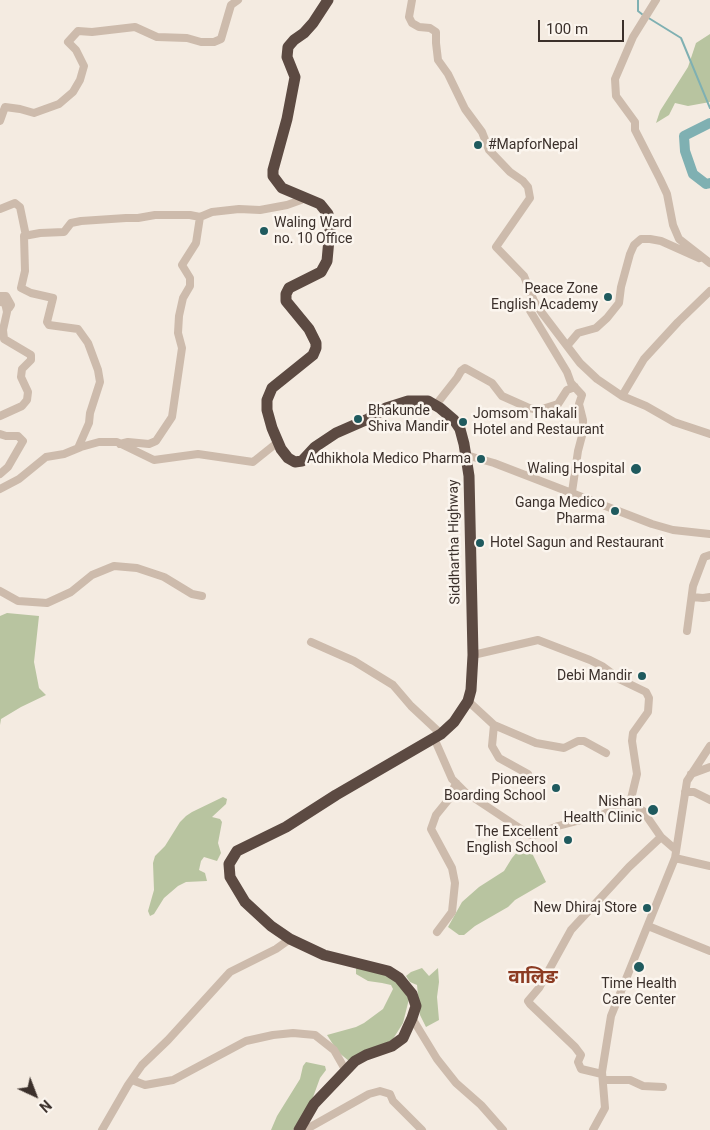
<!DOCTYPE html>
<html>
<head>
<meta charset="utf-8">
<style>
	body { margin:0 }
	#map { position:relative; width:710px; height:1130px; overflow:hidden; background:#f4ebe1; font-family:Roboto,sans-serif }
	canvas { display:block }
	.north { position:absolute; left:10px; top:1070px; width:50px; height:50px; -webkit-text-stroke:4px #fbf5ee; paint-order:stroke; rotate:137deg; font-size:14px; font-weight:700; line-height:20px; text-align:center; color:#3b302b }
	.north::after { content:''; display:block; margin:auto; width:18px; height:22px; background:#3b302b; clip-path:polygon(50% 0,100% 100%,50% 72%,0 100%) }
	.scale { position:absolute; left:538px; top:20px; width:86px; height:22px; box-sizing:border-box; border:2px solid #3b302b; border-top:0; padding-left:6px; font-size:15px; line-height:18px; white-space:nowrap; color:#3b302b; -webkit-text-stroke:4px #fbf5ee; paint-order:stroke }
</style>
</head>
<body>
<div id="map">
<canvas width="710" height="1130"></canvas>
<div class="north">N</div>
<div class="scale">100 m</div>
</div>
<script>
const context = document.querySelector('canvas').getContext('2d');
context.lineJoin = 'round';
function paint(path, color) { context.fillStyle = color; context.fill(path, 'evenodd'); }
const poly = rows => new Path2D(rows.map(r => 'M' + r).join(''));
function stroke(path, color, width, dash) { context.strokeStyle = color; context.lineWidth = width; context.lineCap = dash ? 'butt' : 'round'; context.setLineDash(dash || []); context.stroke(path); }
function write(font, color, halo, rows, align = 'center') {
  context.font = font + ' Roboto,"Noto Sans Devanagari",sans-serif'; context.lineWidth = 5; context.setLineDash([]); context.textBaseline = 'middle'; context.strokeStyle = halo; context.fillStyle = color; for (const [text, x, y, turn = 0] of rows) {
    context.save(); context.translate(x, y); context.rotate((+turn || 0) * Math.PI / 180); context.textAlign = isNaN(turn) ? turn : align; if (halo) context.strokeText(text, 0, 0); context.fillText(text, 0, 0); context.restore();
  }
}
paint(poly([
	[710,34,710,102,688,106,675,103,669,115,656,123,660,111,688,67,696,43],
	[7,613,39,616,34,662,39,688,46,695,21,707,1,719,0,725,0,616],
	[223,797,227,799,226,804,212,817,220,819,222,822,218,843,221,853,217,861,204,857,201,861,199,870,205,873,207,881,186,882,178,886,164,898,154,914,150,916,148,911,154,890,153,863,155,856,165,846,180,822,186,816,192,812],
	[523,849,528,850,532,853,546,882,515,900,508,907,475,926,464,935,459,935,448,927,462,902,479,887,504,871,512,858,518,851],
	[356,964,396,978,409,999,403,1023,393,1039,382,1046,349,1061,338,1052,327,1035,356,1027,364,1023,383,1009,393,989,391,985,382,983,368,981,356,974],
	[422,968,429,976,438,968,439,982,437,997,439,1020,426,1027,420,1015,417,985,410,982,406,976,411,972],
	[306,1062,325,1066,326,1070,320,1078,312,1100,293,1130,271,1130,277,1116,300,1079,303,1066]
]), '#b8c4a0');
stroke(poly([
	[638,0,638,11,643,15],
	[647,17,681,38,710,108]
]), '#7fb0b2', 2);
stroke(poly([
	[710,123,684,136,685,151,693,174,706,184,710,183]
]), '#7fb0b2', 10);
stroke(poly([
	[412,0,409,17,412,23,419,27,430,28,436,32,436,43,438,60,448,74,465,109,482,132,489,150,510,172,523,181,528,187,530,198,496,247,524,276,534,301,542,313,580,363,597,379,622,396,646,406,674,422,710,434],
	[656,0,633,37,615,79,616,96,635,122,635,130,660,179,667,194,673,225,679,239,710,263],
	[0,121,5,107,20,109,34,113,59,104,73,92,80,80,84,66,76,50,68,42,78,31,92,32,135,27,157,37,187,38,201,42,214,42,221,39,231,5,238,0],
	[0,209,15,203,20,207,26,236],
	[0,296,6,296,11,305,9,308],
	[534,301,529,309,567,372,571,383,582,395,579,404,583,420,583,432,578,451,572,492],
	[0,302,5,303,7,312,3,330,4,339,31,355,31,360,22,369,21,377,28,392,27,400,22,406,0,416],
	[567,346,578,333,596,328,607,318,619,303,621,287,630,254,634,245,641,239,650,239,661,241,699,258],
	[622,396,644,359,678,322,710,291],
	[435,406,457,378,461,371,465,368,492,383,502,396,529,408,539,410,558,404,567,390,575,387],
	[0,434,6,436,18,436,23,441,8,467,0,474],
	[120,444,128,442,149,444,156,441,172,417,182,348,178,333,179,316,183,298,190,286,190,278,182,265,196,243,200,217,212,212,239,209,260,210,287,205,301,200,303,198],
	[78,448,89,423,90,413,100,382,98,370,88,343,78,329,49,325,47,322,53,298,31,293,21,288,25,271,24,236,40,233,64,232,71,223,81,221,126,218,138,218,155,215,190,215,200,217],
	[466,455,494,463,652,524,673,530,710,534],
	[0,489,19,479,46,457,64,454,81,447,99,442,117,442,154,460,198,454,253,462,278,442],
	[0,591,18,601,47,603,71,592,92,575,114,566,137,568,164,577,192,594,202,596],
	[692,597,703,598,710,597],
	[687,631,693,586,704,557,710,555],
	[311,642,354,661,393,685,411,706,441,734],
	[473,655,538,640,590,660,602,666,621,680,646,692,649,698,648,712,633,733,632,741,637,774,630,803,643,811,661,837,676,850],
	[468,701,494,725,492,746,499,758,528,774],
	[494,725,536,743,564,748,578,741,584,741,606,753],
	[434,738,452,779,465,792,530,835,533,836,558,826,604,814,621,805,630,803],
	[691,774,710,767],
	[685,792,694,792,710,800],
	[675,858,710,866],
	[648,926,710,951],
	[437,932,452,912,455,883,452,868,431,829,436,815,449,799,456,783],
	[412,1018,437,1059,456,1083,481,1105,503,1130],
	[602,1074,581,1069,578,1062,581,1055,575,1047,530,1004,528,1001,539,988,571,930,629,867,661,837],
	[132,1080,145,1085,173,1080,246,1041,273,1035,293,1033,315,1035,334,1050,346,1071],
	[603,1080,630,1080,643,1086,663,1087],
	[102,1130,128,1085,142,1065,168,1040,230,972,276,949,290,939],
	[305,1130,369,1094,380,1091,390,1094,393,1101,422,1130],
	[593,1130,605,1108,602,1072,611,1016,675,858,687,781,710,746]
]), '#cdbbac', 8);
stroke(poly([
	[299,1130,314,1104,355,1061,366,1055,392,1046,403,1038,412,1018,416,1006,412,994,399,978,388,971,324,955,290,939,271,926,245,902,230,877,229,864,237,851,286,827,336,795,441,734,454,722,468,701,471,690,473,655,469,476,464,444,460,429,454,420,440,408,428,401,408,401,386,408,368,419,336,433,315,447,302,461,295,462,288,458,281,449,272,428,267,410,267,400,272,388,313,355,316,348,316,343,309,329,286,301,286,294,289,288,321,272,327,261,330,228,328,214,320,204,282,188,273,176,273,170,287,119,295,77,287,57,288,47,294,40,304,33,313,23,328,0]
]), '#5c4a42', 11);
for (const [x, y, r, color] of [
	[478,145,5,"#1f5a5e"],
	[264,231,5,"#1f5a5e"],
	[608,297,5,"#1f5a5e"],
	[358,419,5,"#1f5a5e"],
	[463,422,5,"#1f5a5e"],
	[481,459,5,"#1f5a5e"],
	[636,469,6,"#1f5a5e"],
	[615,511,5,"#1f5a5e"],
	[480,543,5,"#1f5a5e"],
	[642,676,5,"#1f5a5e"],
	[556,788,5,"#1f5a5e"],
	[653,810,6,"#1f5a5e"],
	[568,840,5,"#1f5a5e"],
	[647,908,5,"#1f5a5e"],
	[639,967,6,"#1f5a5e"]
]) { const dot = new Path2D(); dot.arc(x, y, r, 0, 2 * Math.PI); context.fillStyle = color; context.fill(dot); stroke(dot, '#fbf5ee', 2); }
write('14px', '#3b302b', '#fbf5ee', [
	["#MapforNepal",488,145,"left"],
	["Waling Ward",274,223,"left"],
	["no. 10 Office",274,239,"left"],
	["Peace Zone",598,289],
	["English Academy",598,305],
	["Bhakunde",368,411,"left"],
	["Shiva Mandir",368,427,"left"],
	["Jomsom Thakali",473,414,"left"],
	["Hotel and Restaurant",473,430,"left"],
	["Adhikhola Medico Pharma",471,459],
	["Waling Hospital",625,469],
	["Ganga Medico",605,503],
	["Pharma",605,519],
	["Hotel Sagun and Restaurant",490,543,"left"],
	["Debi Mandir",632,676],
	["Pioneers",546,780],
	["Boarding School",546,796],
	["Nishan",642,802],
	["Health Clinic",642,818],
	["The Excellent",558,832],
	["English School",558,848],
	["New Dhiraj Store",637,908],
	["Time Health",639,984,"center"],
	["Care Center",639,1000,"center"]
], 'right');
write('14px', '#3b302b', '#fbf5ee', [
	["Siddhartha Highway",455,542,-91]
]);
write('bold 19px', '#8c3b22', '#fbf5ee', [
	["वालिङ",533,978]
]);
</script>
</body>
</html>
